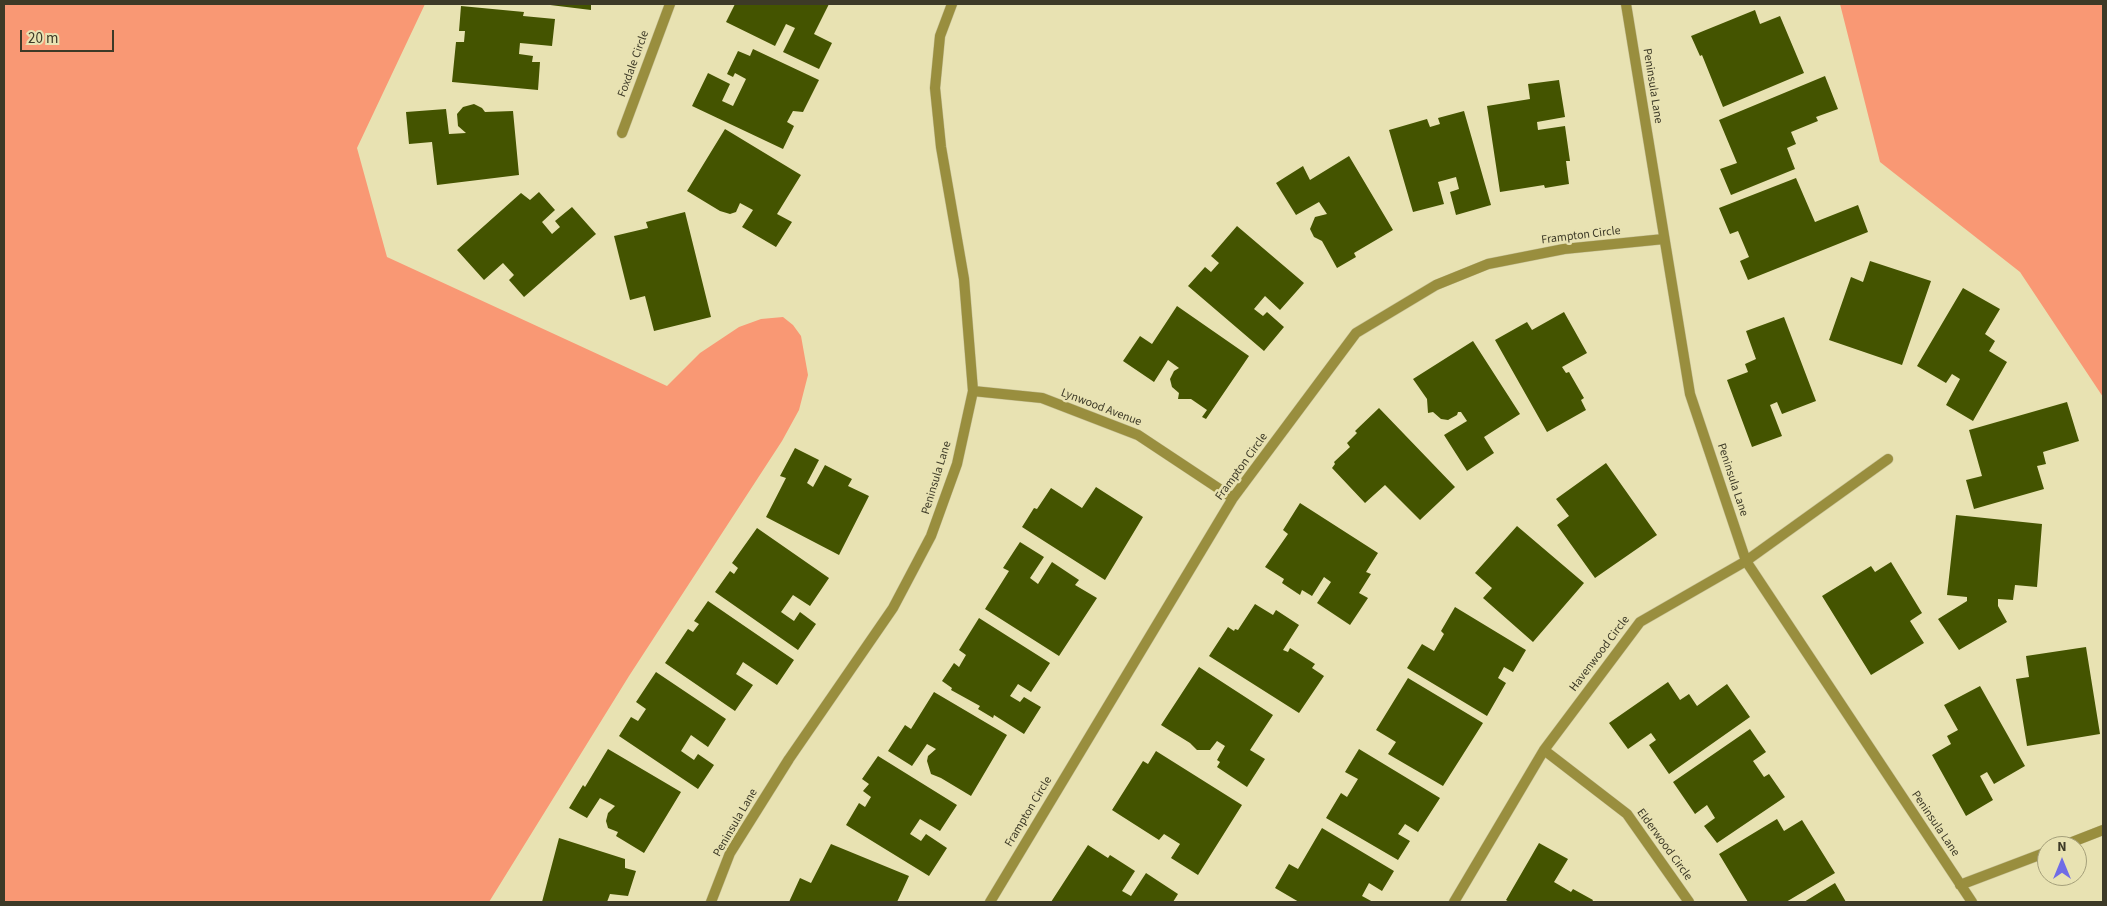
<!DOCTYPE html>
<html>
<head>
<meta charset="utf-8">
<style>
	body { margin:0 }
	#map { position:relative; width:2107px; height:906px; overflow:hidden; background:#e8e2b2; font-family:"Source Sans 3",sans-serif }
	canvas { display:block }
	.frame { position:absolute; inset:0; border:5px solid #3d3a27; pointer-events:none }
	.north { position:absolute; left:2037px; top:836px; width:50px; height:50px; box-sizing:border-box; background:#e8e2b2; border:1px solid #a49f7a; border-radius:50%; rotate:0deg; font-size:14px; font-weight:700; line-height:20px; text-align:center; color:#3d3a27 }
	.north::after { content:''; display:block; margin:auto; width:18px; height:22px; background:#706ce6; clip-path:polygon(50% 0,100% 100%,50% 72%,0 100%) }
	.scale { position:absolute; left:20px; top:30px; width:94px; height:22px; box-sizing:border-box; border:2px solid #3d3a27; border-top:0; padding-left:6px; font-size:15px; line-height:18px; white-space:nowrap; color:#3d3a27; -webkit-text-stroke:4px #e8e2b2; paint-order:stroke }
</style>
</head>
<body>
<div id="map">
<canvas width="2107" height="906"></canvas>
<div class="frame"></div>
<div class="north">N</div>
<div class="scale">20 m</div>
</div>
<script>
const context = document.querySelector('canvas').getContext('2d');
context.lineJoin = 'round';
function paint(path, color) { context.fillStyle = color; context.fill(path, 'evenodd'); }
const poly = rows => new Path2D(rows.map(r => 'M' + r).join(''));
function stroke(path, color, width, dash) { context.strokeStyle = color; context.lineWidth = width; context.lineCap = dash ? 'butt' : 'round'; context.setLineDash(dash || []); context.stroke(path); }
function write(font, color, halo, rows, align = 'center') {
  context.font = font + ' "Source Sans 3",sans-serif'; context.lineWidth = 5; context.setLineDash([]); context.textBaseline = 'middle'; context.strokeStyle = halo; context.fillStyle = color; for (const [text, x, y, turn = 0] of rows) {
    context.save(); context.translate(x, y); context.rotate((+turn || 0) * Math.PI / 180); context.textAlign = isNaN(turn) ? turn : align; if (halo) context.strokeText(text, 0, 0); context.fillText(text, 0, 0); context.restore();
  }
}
paint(poly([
	[4,4,425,4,357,148,387,257,667,386,700,353,739,327,761,319,783,317,793,325,801,336,808,375,799,410,782,441,629,676,489,902,4,902],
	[1840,4,2103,4,2103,397,2020,272,1880,162]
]), '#f99874');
paint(poly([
	[542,4,591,4,591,10],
	[735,4,829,4,814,34,832,43,819,69,783,52,795,28,786,24,775,46,726,22],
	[461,6,524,12,523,16,555,19,552,46,520,43,519,54,533,56,532,62,540,62,538,90,452,82,456,42,464,42,465,31,459,31],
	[1755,10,1760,24,1780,16,1804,73,1723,107,1702,55,1700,56,1691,36],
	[753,49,819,80,803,112,793,111,787,122,794,126,783,149,692,106,708,73,730,84,722,101,733,106,746,79,735,73,733,77,727,74,738,51,750,56],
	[1825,76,1838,109,1816,117,1818,121,1791,132,1796,144,1787,148,1795,169,1731,195,1720,169,1737,163,1719,120],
	[1559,80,1565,117,1537,122,1538,130,1565,126,1570,161,1566,161,1569,184,1545,188,1544,185,1500,192,1487,106,1530,99,1528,84],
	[474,104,482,108,485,112,513,111,519,175,437,185,432,142,409,144,406,112,446,109,449,134,466,133,458,126,457,114,463,107],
	[1464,111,1491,205,1456,215,1450,192,1459,189,1456,177,1438,182,1444,204,1413,212,1389,130,1427,119,1430,127,1440,124,1438,118],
	[725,129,801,175,777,214,792,222,776,247,742,227,753,210,740,203,736,212,730,214,720,211,687,191],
	[1349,156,1393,230,1354,253,1356,257,1337,268,1322,241,1314,237,1310,229,1315,217,1327,214,1319,202,1296,215,1276,183,1303,166,1310,180],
	[1796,178,1815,222,1858,205,1868,232,1748,280,1740,261,1749,257,1738,231,1730,234,1719,208],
	[539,192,555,210,542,222,552,234,560,227,555,221,572,207,596,234,524,297,509,280,514,275,503,263,484,280,457,250,521,193,530,200],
	[685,212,711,317,654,331,645,296,630,300,614,236,648,228,646,222],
	[1237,226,1304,283,1280,310,1265,296,1254,309,1263,316,1267,312,1284,327,1264,351,1188,286,1205,267,1211,272,1219,263,1211,256],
	[1870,261,1931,281,1902,365,1829,340,1851,277,1863,282],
	[1963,288,2000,309,1985,334,1995,341,1989,351,2007,362,1973,421,1946,405,1960,379,1952,374,1946,383,1917,366],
	[1177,306,1249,356,1206,419,1202,417,1207,410,1191,399,1178,399,1179,393,1172,387,1170,379,1174,371,1179,368,1168,360,1154,382,1123,361,1140,336,1152,344],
	[1564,312,1587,353,1562,367,1566,373,1569,372,1584,398,1581,400,1586,410,1547,432,1495,340,1527,322,1532,330],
	[1784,317,1816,401,1782,414,1777,402,1770,405,1782,436,1752,447,1727,380,1748,372,1745,364,1756,359,1746,331],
	[1473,341,1520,414,1484,437,1494,453,1467,471,1444,435,1467,421,1461,412,1458,412,1457,415,1448,420,1441,419,1433,412,1428,413,1427,399,1413,379],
	[2067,402,2079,441,2043,452,2046,464,2037,466,2044,489,1974,509,1966,480,1982,476,1969,430],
	[1379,408,1455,487,1420,520,1385,485,1365,503,1332,468,1335,464,1334,462,1350,447,1347,443,1357,433,1355,431],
	[795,448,819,460,807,483,813,487,825,465,852,479,848,486,869,496,839,555,766,517,786,478,780,476],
	[1606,463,1657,535,1595,578,1557,525,1569,516,1556,499],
	[1096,487,1143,517,1105,580,1022,527,1034,508,1037,509,1051,488,1082,508],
	[1300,503,1378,553,1366,572,1371,574,1359,593,1368,598,1350,625,1317,603,1331,582,1324,577,1312,596,1302,590,1300,595,1282,583,1284,579,1265,567,1288,534,1283,530],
	[1956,515,2042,524,2037,587,2015,585,2013,600,1998,599,1998,606,2007,622,1959,650,1938,619,1967,601,1967,597,1947,595],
	[1517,526,1584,583,1533,642,1483,598,1492,588,1475,573],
	[757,528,829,578,810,606,793,595,781,612,794,621,800,612,816,624,798,650,715,592,730,571,734,574,738,568,732,563],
	[1020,542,1044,557,1030,578,1038,584,1052,562,1079,580,1075,585,1097,598,1059,656,985,609,1009,571,1003,568],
	[1891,562,1922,613,1910,621,1924,643,1871,675,1822,596,1871,566,1875,572],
	[708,601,794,660,777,685,743,662,736,674,753,685,735,711,665,663,688,629,693,632,699,624,694,621],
	[1255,604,1273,615,1276,610,1299,625,1283,650,1288,652,1290,648,1315,664,1312,668,1324,676,1299,713,1209,656,1228,627,1234,631,1235,629,1238,630],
	[1455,607,1526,650,1513,672,1504,667,1498,678,1506,683,1487,716,1407,668,1422,644,1434,651,1444,634,1441,631],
	[979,618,1050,663,1031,692,1018,684,1010,696,1020,702,1024,697,1041,707,1024,734,994,715,993,718,978,709,980,706,951,690,952,688,942,681,954,663,959,667,966,655,959,650],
	[2086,647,2100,734,2027,746,2016,679,2029,677,2026,656],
	[1199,667,1273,715,1250,750,1265,759,1247,787,1217,767,1220,762,1217,760,1225,746,1217,741,1210,750,1197,750,1190,743,1161,725],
	[656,672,726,719,708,747,691,735,681,751,694,760,698,754,714,765,698,789,619,736,631,717,638,721,646,709,636,702],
	[1408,678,1483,723,1443,786,1388,754,1396,742,1376,730],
	[1668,682,1680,700,1689,694,1697,706,1727,684,1750,717,1669,774,1649,745,1656,740,1651,733,1628,749,1609,723],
	[1980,686,2025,766,1994,784,1987,772,1980,776,1993,800,1966,816,1932,755,1951,744,1947,736,1958,730,1944,705],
	[934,692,1007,735,971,796,941,778,931,774,927,761,928,756,936,749,927,744,912,766,888,751,905,725,911,729],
	[1750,729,1766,752,1753,761,1764,777,1769,774,1785,797,1717,843,1704,826,1715,818,1707,805,1695,814,1673,782],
	[608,749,681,792,644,853,616,836,618,832,608,828,606,821,608,813,615,806,600,798,587,818,569,808,583,785,585,787],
	[1359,749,1440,798,1418,832,1405,824,1398,834,1410,841,1398,860,1326,818,1341,793,1347,797,1358,779,1345,772],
	[1156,751,1242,805,1198,875,1171,858,1180,844,1164,834,1159,840,1112,810,1143,761,1148,764],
	[878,756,957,805,940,831,920,819,910,834,921,841,926,834,947,848,929,876,846,825,859,803,865,807,871,797,863,791,869,784,862,779],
	[1777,819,1784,831,1802,820,1835,873,1786,902,1748,902,1719,854],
	[1322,828,1394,871,1382,891,1369,883,1362,896,1373,902,1299,902,1275,888,1289,864,1298,869],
	[559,838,625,859,625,868,636,871,628,896,610,894,607,902,542,902],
	[1539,843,1568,859,1554,882,1571,892,1573,889,1593,900,1592,902,1509,902,1506,900],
	[831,844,909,876,897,902,789,902,800,878,811,883],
	[1088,845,1108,858,1110,855,1135,871,1122,891,1131,896,1146,873,1178,894,1173,902,1051,902],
	[1835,883,1846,902,1804,902]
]), '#445400');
const minor = poly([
	[1626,4,1690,394,1746,561,1972,902],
	[622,133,670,4],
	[973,391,1042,398,1138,435,1233,498],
	[1544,750,1627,814,1689,902],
	[2062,846,2103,830],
	[1960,885,2047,852],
	[711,902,730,853,789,759,893,608,931,536,957,464,973,391,964,279,941,147,935,88,940,36,952,4],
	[990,902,1233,498,1356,333,1436,285,1488,264,1564,249,1664,239],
	[1454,902,1544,750,1640,622,1746,561,1888,459]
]);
stroke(minor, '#c6c096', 11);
stroke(minor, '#998e3e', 10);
write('12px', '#3d3a27', '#e8e2b2', [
	["Foxdale Circle",634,64,-70],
	["Peninsula Lane",1652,86,81],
	["Frampton Circle",1581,236,-7],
	["Lynwood Avenue",1101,408,21],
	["Frampton Circle",1242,467,-54],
	["Peninsula Lane",937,478,-73],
	["Peninsula Lane",1732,480,72],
	["Havenwood Circle",1600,654,-53],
	["Frampton Circle",1029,812,-59],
	["Peninsula Lane",736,823,-60],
	["Peninsula Lane",1935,824,56],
	["Elderwood Circle",1664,845,54]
]);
</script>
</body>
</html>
